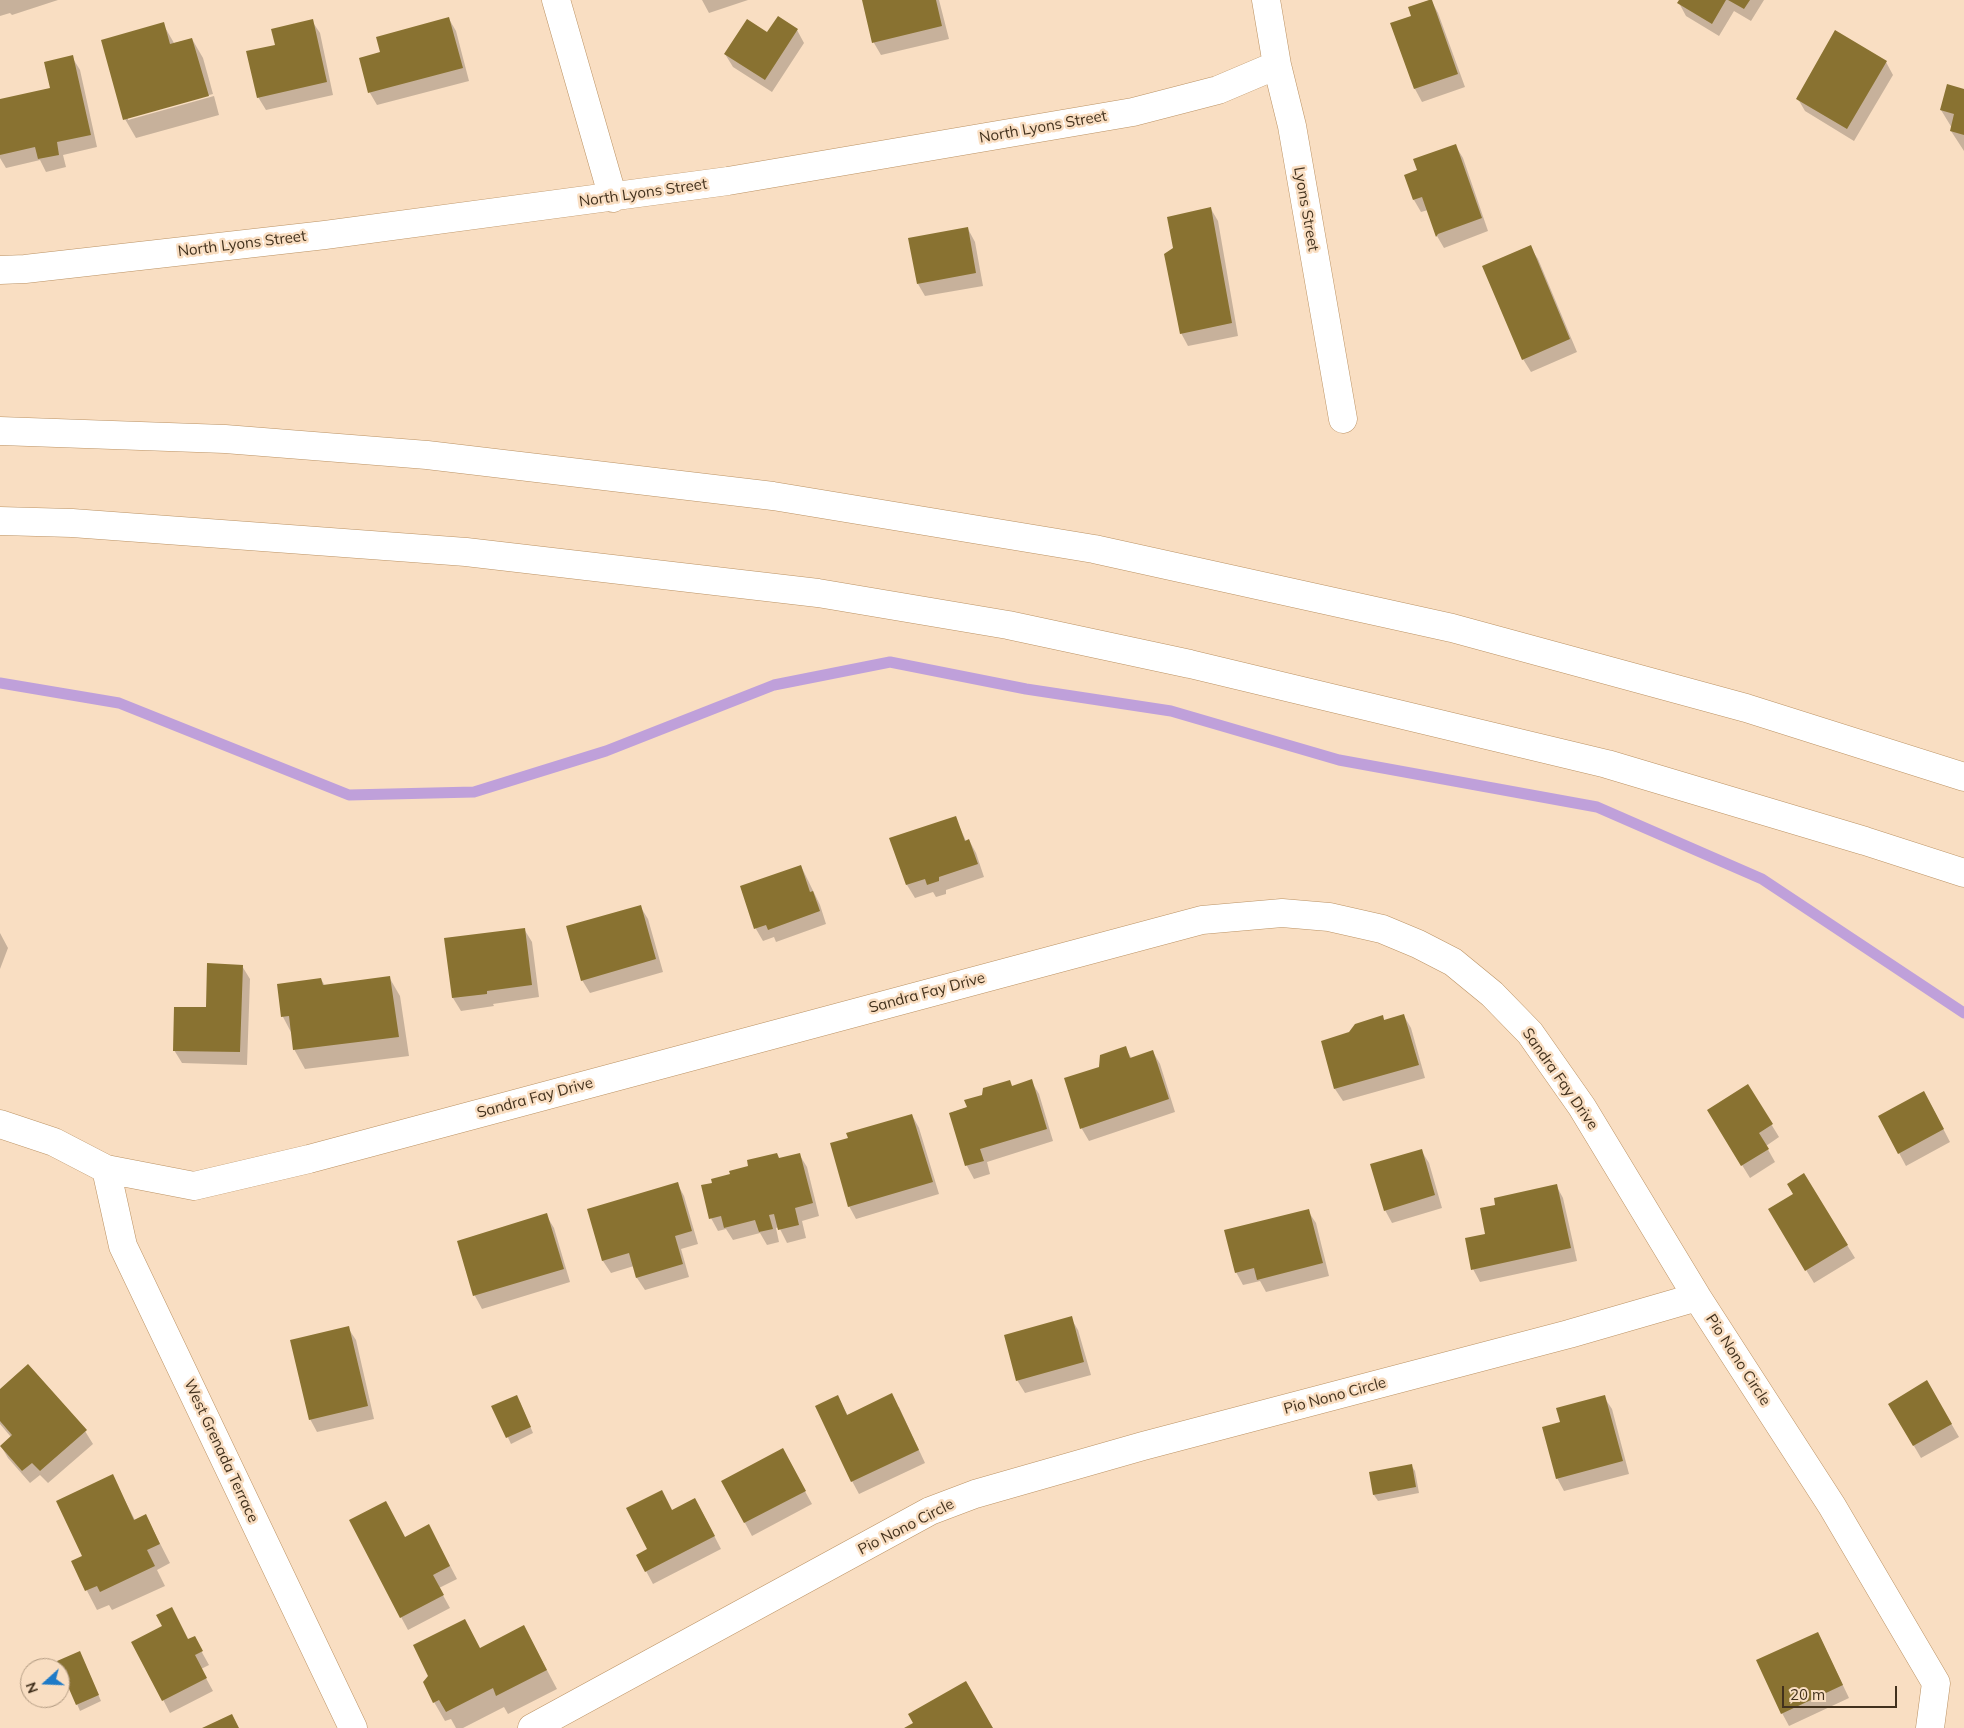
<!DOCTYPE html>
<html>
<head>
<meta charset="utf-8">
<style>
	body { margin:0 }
	#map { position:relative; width:1964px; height:1728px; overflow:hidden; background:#f9dec2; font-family:Mulish,sans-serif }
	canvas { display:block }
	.north { position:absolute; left:20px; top:1658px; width:50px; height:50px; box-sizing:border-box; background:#f9dec2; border:1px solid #b09980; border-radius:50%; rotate:250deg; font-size:14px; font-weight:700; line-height:20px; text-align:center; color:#42311d }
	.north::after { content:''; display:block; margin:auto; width:18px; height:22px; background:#1e7ac7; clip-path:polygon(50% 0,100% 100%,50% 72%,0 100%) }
	.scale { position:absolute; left:1782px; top:1686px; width:115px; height:22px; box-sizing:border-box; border:2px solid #42311d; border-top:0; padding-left:6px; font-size:15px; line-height:18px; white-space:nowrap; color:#42311d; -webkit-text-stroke:4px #f9dec2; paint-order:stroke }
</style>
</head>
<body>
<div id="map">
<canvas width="1964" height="1728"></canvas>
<div class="north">N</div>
<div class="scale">20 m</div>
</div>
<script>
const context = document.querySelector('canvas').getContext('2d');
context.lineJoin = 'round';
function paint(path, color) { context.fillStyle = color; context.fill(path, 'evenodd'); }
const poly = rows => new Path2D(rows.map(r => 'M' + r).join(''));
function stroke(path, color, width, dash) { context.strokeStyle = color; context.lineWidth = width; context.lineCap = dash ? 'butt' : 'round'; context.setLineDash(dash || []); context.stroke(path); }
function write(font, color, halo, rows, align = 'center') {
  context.font = font + ' Mulish,sans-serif'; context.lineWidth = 5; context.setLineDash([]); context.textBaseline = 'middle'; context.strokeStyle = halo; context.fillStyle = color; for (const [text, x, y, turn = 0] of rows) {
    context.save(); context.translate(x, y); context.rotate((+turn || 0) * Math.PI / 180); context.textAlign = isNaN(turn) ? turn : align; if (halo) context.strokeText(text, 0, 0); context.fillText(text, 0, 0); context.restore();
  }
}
paint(poly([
	[0,0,58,0,12,15,10,13,0,16],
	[702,0,748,0,709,13],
	[863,0,939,0,949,39,881,55,874,43],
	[1431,0,1438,13,1465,87,1422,102,1415,89,1392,24,1413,16],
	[1681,0,1764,0,1751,21,1734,11,1719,36,1686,16,1679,3],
	[449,19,456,31,469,81,377,105,370,93,360,58,382,53],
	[312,21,320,33,333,95,266,110,258,97],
	[163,24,174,43,192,39,203,58,213,94,128,117,128,120,214,96,219,115,136,138,125,119],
	[797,30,804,43,772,92,733,67,725,54,767,34],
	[72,57,80,70,97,147,63,155,66,167,46,172,40,160,6,168,0,158,0,101,52,89],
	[1886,62,1893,75,1854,141,1805,111,1798,99],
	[1964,90,1964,151,1951,131,1952,128,1941,110],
	[1455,145,1463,158,1488,231,1444,248,1437,236,1428,210,1421,212,1414,200,1419,171],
	[1211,209,1218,221,1238,336,1188,346,1181,333,1174,248],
	[968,229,975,242,983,286,925,296,918,284],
	[1530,247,1538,259,1577,352,1531,372,1523,359],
	[955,817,966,841,969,840,976,853,984,877,946,890,946,894,936,897,933,892,915,898,907,885,891,838],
	[801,866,820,905,826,924,776,942,774,937,763,941,756,929,741,887],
	[640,906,648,919,663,972,590,993,582,980],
	[524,929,532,942,539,997,493,1004,494,1006,461,1011,453,998,445,939],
	[0,933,8,948,0,969],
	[242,966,250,979,247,1065,182,1063,174,1050],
	[389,977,400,996,409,1056,305,1069,294,1049,292,1034,283,1017,278,985,321,979,325,986],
	[1382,1016,1385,1021,1404,1016,1411,1028,1425,1078,1343,1101,1335,1089,1350,1034],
	[1125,1048,1132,1059,1153,1052,1160,1064,1175,1112,1089,1141,1082,1129,1066,1079,1100,1068],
	[1031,1081,1039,1094,1053,1141,987,1162,990,1174,974,1179,967,1166,950,1113,968,1107,1012,1087],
	[1748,1086,1779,1137,1766,1146,1775,1162,1750,1178,1716,1123],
	[1931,1105,1950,1142,1906,1166,1899,1153],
	[912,1115,919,1128,939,1194,856,1219,849,1206],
	[1421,1150,1429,1163,1442,1208,1392,1223,1385,1210],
	[799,1154,807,1167,819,1216,802,1221,806,1238,787,1243,779,1227,776,1228,779,1242,767,1245,760,1233,733,1240,726,1229,718,1231,711,1218,780,1159],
	[677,1183,684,1196,698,1244,681,1249,689,1277,645,1290,637,1278,634,1266,611,1273,603,1261,588,1210],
	[1556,1185,1563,1198,1577,1261,1480,1282,1473,1269,1496,1206],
	[1308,1211,1316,1223,1329,1276,1266,1292,1260,1281,1243,1285,1236,1272],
	[546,1215,554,1228,570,1282,482,1309,475,1296,458,1242],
	[1777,1222,1847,1245,1855,1258,1814,1283],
	[1071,1318,1078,1330,1091,1375,1025,1393,1017,1380],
	[348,1328,356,1340,374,1419,317,1432,310,1419],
	[1927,1382,1959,1437,1921,1458,1890,1405],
	[0,1391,85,1431,93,1444,48,1483,40,1475,30,1483,8,1458,1,1446,11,1437,0,1424],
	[838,1397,848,1416,899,1407,925,1463,859,1494,852,1481],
	[1604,1397,1612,1409,1629,1474,1564,1491,1557,1478],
	[520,1402,533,1433,511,1444,493,1406],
	[789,1462,812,1504,752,1536,723,1482],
	[1411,1465,1415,1471,1419,1493,1378,1501,1374,1495,1370,1473],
	[112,1476,135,1520,146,1516,170,1563,157,1570,165,1586,112,1610,109,1605,97,1610,72,1562,83,1556],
	[672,1511,702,1512,721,1549,653,1584,646,1571,648,1550],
	[405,1539,436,1539,457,1579,439,1588,450,1608,408,1630,401,1617],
	[524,1627,557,1689,508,1714,504,1707,463,1728,456,1728,451,1719,445,1721,434,1702,480,1649],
	[1818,1633,1849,1698,1789,1726,1782,1713],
	[194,1638,209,1665,201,1669,213,1691,170,1713,133,1642,189,1641],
	[83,1659,101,1701,80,1711,59,1662]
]), '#0003');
stroke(poly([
	[0,683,119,703,349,795,474,792,606,751,774,685,890,662,1026,689,1171,711,1339,760,1597,807,1762,879,1964,1013]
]), '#bfa0da', 11);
paint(poly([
	[862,0,936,0,942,26,872,43],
	[1429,0,1432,0,1458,74,1414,89,1390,23,1411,16,1408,7],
	[1679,0,1726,0,1712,24,1677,3],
	[1728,0,1750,0,1744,9],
	[778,16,798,29,765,80,724,54,747,19,767,32],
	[449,17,463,68,368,93,359,58,380,52,376,37],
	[313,19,327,82,257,98,246,51,275,45,271,29],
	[164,22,170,44,192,38,209,96,123,120,101,40],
	[1835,30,1887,61,1847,129,1796,99],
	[73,55,91,135,57,142,59,155,38,159,35,147,0,155,0,99,50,88,44,62],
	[1947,84,1964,89,1964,135,1950,131,1954,114,1940,110],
	[1456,144,1482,218,1438,234,1436,237,1422,197,1413,200,1404,175,1417,170,1413,159],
	[1211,207,1232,323,1180,334,1164,254,1173,248,1167,217],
	[968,227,976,273,917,284,908,238],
	[1531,245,1570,339,1522,360,1482,266],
	[956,816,965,841,969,839,978,864,939,877,939,881,927,885,925,879,906,885,889,838],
	[801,865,810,892,813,891,820,911,768,930,766,925,754,929,740,886],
	[641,905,656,959,581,981,566,926],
	[525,928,532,985,487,991,487,994,452,998,444,938],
	[207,963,243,965,240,1052,173,1051,174,1007,206,1007],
	[390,976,399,1037,293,1050,289,1016,281,1017,277,984,321,978,323,985],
	[1404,1014,1419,1065,1334,1089,1321,1041,1349,1032,1355,1024,1383,1015,1384,1020],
	[1126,1046,1130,1058,1153,1050,1169,1099,1080,1129,1064,1078,1099,1067,1100,1055],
	[1032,1079,1047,1129,980,1149,984,1161,965,1166,949,1113,967,1107,964,1100,982,1095,983,1088,1010,1080,1012,1086],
	[1748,1084,1773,1124,1759,1133,1769,1149,1741,1166,1707,1110],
	[1924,1091,1944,1129,1898,1154,1878,1116],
	[912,1114,933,1182,848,1207,830,1143,848,1138,846,1133],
	[1422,1149,1435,1195,1384,1211,1370,1164],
	[777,1153,779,1158,800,1153,813,1203,795,1208,799,1225,778,1230,774,1214,769,1215,773,1229,759,1232,755,1220,724,1228,721,1216,709,1219,701,1185,712,1183,711,1179,730,1174,729,1171,748,1166,747,1160],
	[1804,1173,1848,1245,1805,1271,1768,1209,1793,1194,1787,1184],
	[678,1182,692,1231,675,1236,683,1264,636,1278,629,1253,602,1261,587,1209],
	[1557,1184,1571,1248,1471,1270,1465,1238,1485,1234,1480,1208,1495,1205,1494,1198],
	[1309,1209,1323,1263,1257,1280,1254,1268,1235,1273,1224,1230],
	[547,1213,564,1269,473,1296,457,1241],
	[1072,1316,1084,1362,1016,1381,1004,1335],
	[349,1326,368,1406,309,1420,290,1340],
	[28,1364,87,1430,40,1471,32,1463,22,1471,0,1446,12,1435,0,1421,0,1389],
	[1927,1380,1952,1424,1913,1446,1888,1404],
	[892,1393,919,1450,851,1482,815,1406,838,1395,847,1415],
	[517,1395,531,1427,506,1438,491,1406],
	[1605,1395,1623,1461,1556,1479,1542,1427,1560,1422,1556,1408],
	[783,1448,806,1491,744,1523,721,1481],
	[1412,1464,1416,1487,1373,1495,1369,1472],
	[113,1474,134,1520,146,1514,160,1544,147,1550,155,1566,100,1592,97,1586,85,1591,71,1561,82,1556,56,1501],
	[662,1490,672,1510,695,1498,715,1536,645,1572,636,1555,647,1549,626,1508],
	[386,1501,405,1537,429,1524,450,1566,433,1575,444,1595,400,1618,349,1520],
	[172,1607,188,1639,195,1636,203,1651,195,1655,207,1678,162,1701,131,1642,162,1626,156,1615],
	[465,1619,480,1648,524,1625,547,1670,496,1696,493,1688,446,1712,439,1700,433,1703,423,1682,428,1676,413,1645],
	[1818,1632,1843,1685,1781,1714,1756,1660],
	[80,1651,99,1695,76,1705,57,1661],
	[966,1681,993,1728,904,1728,913,1723,908,1714],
	[232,1714,239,1728,202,1728]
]), '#897231');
const minor = poly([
	[556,0,613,198],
	[1266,0,1277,65,1292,126,1343,419],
	[0,270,25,269,325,235,728,181,1133,112,1218,90,1277,65],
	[0,1124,54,1142,106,1169,194,1186,309,1159,1202,920,1282,913,1329,917,1382,929,1418,944,1453,962,1492,994,1530,1033,1582,1107,1697,1297,1832,1506,1936,1683,1930,1728],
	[106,1169,123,1246,353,1728],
	[532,1728,930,1511,975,1494,1143,1446,1569,1334,1697,1297]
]);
const highway = poly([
	[0,431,225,439,427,455,773,496,1094,549,1452,628,1746,708,1964,777],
	[0,521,72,523,466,552,818,593,1008,625,1190,664,1607,764,1865,841,1964,873]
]);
stroke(minor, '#bb9263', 29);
stroke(highway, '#bb9263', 29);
stroke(minor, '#fff', 28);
stroke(highway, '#fff', 28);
write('15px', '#42311d', '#f9dec2', [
	["North Lyons Street",1043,127,-10],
	["North Lyons Street",643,193,-8],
	["Lyons Street",1306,209,80],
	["North Lyons Street",242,244,-7],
	["Sandra Fay Drive",927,993,-15],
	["Sandra Fay Drive",1560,1079,55],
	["Sandra Fay Drive",535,1098,-15],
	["Pio Nono Circle",1738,1360,57],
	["Pio Nono Circle",1335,1396,-15],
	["West Grenada Terrace",221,1451,65],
	["Pio Nono Circle",906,1527,-27]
]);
</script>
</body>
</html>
